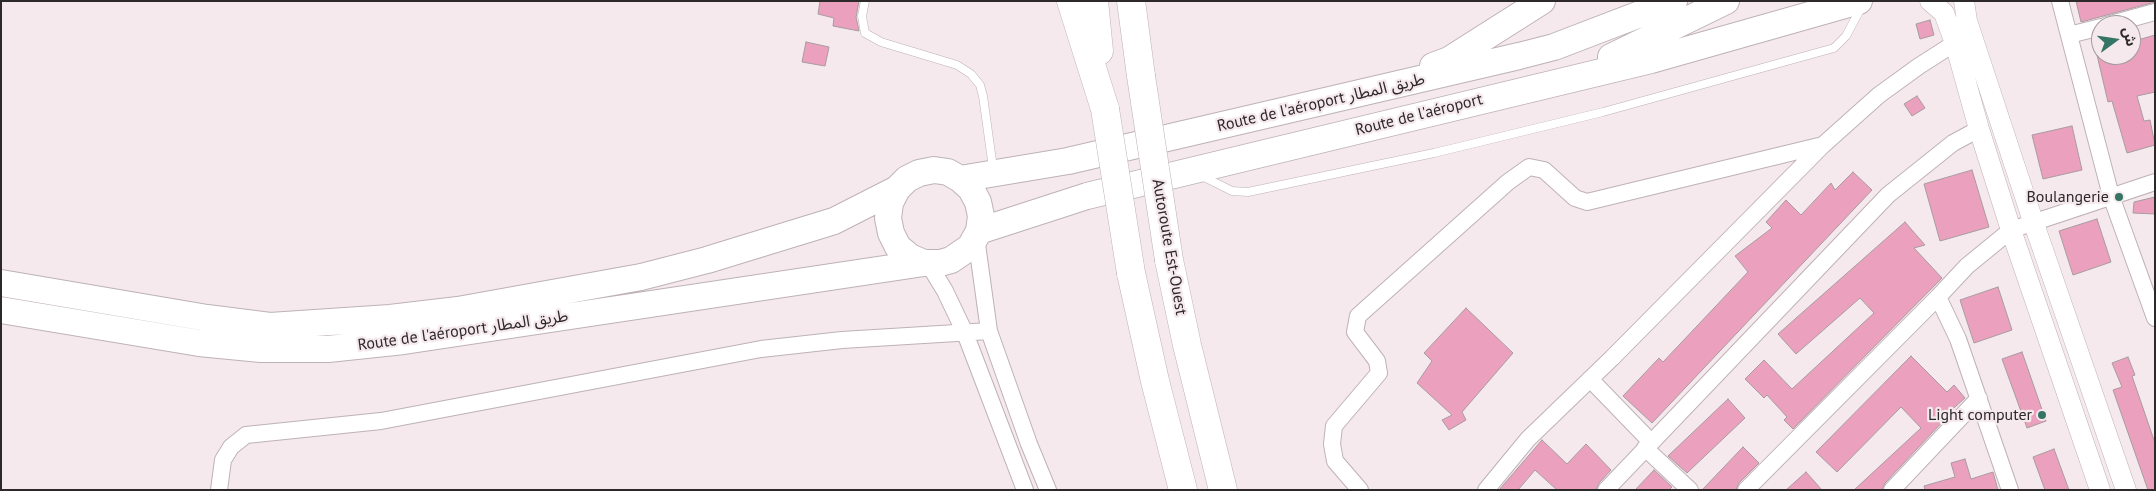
<!DOCTYPE html>
<html>
<head>
<meta charset="utf-8">
<style>
	body { margin:0 }
	#map { position:relative; width:2156px; height:491px; overflow:hidden; background:#f5e9ed; font-family:"PT Sans","Noto Sans Arabic",sans-serif }
	canvas { display:block }
	.frame { position:absolute; inset:0; border:2px solid #2d282a; pointer-events:none }
	.north { position:absolute; left:2091px; top:15px; width:50px; height:50px; box-sizing:border-box; background:#f5e9ed; border:1px solid #a59c9f; border-radius:50%; rotate:76deg; font-size:14px; font-weight:700; line-height:20px; text-align:center; color:#2d282a }
	.north::after { content:''; display:block; margin:auto; width:18px; height:22px; background:#347565; clip-path:polygon(50% 0,100% 100%,50% 72%,0 100%) }
</style>
</head>
<body>
<div id="map">
<canvas width="2156" height="491"></canvas>
<div class="frame"></div>
<div class="north">ش</div>
</div>
<script>
const context = document.querySelector('canvas').getContext('2d');
context.lineJoin = 'round';
function paint(path, color) { context.fillStyle = color; context.fill(path, 'evenodd'); }
const poly = rows => new Path2D(rows.map(r => 'M' + r).join(''));
function stroke(path, color, width, dash) { context.strokeStyle = color; context.lineWidth = width; context.lineCap = dash ? 'butt' : 'round'; context.setLineDash(dash || []); context.stroke(path); }
function write(font, color, halo, rows, align = 'center') {
  context.font = font + ' "PT Sans","Noto Sans Arabic",sans-serif'; context.lineWidth = 4.5; context.setLineDash([]); context.textBaseline = 'middle'; context.strokeStyle = halo; context.fillStyle = color; for (const [text, x, y, turn = 0] of rows) {
    context.save(); context.translate(x, y); context.rotate((+turn || 0) * Math.PI / 180); context.textAlign = isNaN(turn) ? turn : align; if (halo) context.strokeText(text, 0, 0); context.fillText(text, 0, 0); context.restore();
  }
}
const building = poly([
	[820,1,859,1,856,17,859,31,833,26,834,18,818,14,820,1],
	[2076,1,2155,1,2155,2,2081,22,2076,1],
	[1930,20,1934,35,1920,39,1916,24,1930,20],
	[2155,35,2155,92,2137,96,2144,121,2150,120,2155,145,2127,153,2112,101,2108,102,2097,55,2131,55,2131,42,2155,35],
	[806,42,829,47,825,66,802,62,806,42],
	[1917,96,1925,108,1912,116,1904,104,1917,96],
	[2072,126,2082,170,2043,179,2032,135,2072,126],
	[1972,170,1989,227,1940,241,1924,184,1972,170],
	[1853,172,1872,190,1652,423,1623,396,1659,358,1663,362,1748,272,1735,256,1772,228,1766,222,1786,200,1801,215,1831,183,1835,190,1853,172],
	[2155,197,2155,214,2133,213,2134,202,2155,197],
	[2097,219,2111,262,2073,275,2059,231,2097,219],
	[1905,222,1925,245,1914,248,1942,278,1793,429,1784,420,1787,417,1767,395,1764,398,1745,379,1764,360,1792,389,1874,313,1860,298,1796,354,1778,334,1905,222],
	[1998,287,2012,330,1974,343,1960,300,1998,287],
	[1466,308,1513,353,1462,412,1466,420,1449,430,1442,420,1452,415,1417,383,1432,361,1424,353,1466,308],
	[2022,352,2046,421,2027,428,2002,359,2022,352],
	[1911,356,1947,392,1954,385,1965,398,1946,415,1947,417,1885,483,1882,490,1854,490,1921,428,1901,407,1837,472,1816,452,1911,356],
	[2128,357,2135,375,2132,376,2155,443,2155,490,2148,490,2113,390,2122,387,2112,363,2128,357],
	[1728,399,1745,418,1687,473,1668,456,1728,399],
	[1542,440,1567,464,1586,444,1611,470,1599,483,1596,490,1557,490,1535,470,1518,490,1499,490,1542,440],
	[1743,447,1759,463,1739,483,1736,490,1702,490,1743,447],
	[2054,449,2069,490,2045,490,2033,457,2054,449],
	[1965,459,1971,479,1993,472,1998,490,1925,490,1924,486,1955,477,1951,463,1965,459],
	[1654,470,1672,487,1669,490,1635,490,1654,470],
	[1806,472,1822,490,1786,490,1806,472]
]);
paint(building, '#eba1bd');
stroke(building, '#a79b9f', 1);
const service = poly([
	[865,1,862,16,865,33,881,42,957,65,971,74,980,85,983,96,993,168],
	[1202,176,1232,191,1248,192,1434,153,1603,112,1834,48,1846,36,1862,6]
]);
const minor = poly([
	[2060,1,2111,196,2155,318],
	[2107,25,2155,12],
	[2069,35,2101,27],
	[976,237,989,331,1029,444,1048,490],
	[928,263,945,291,965,333,1025,490],
	[1590,379,1651,442],
	[1645,448,1690,490],
	[219,490,223,460,231,447,246,435,381,421,761,349,842,340,989,331],
	[1360,490,1335,461,1332,444,1334,426,1379,373,1377,361,1355,332,1358,316,1508,182,1529,167,1544,170,1575,198,1587,202,1823,145],
	[1486,490,1528,439,1612,358,1823,145,1879,95,1919,66,1955,43],
	[1606,490,1888,195,1953,143,1979,129],
	[1746,490,1938,297],
	[1892,490,1979,398],
	[2010,490,1958,339,1938,297,1967,266,2011,230,2155,182]
]);
const tertiary = poly([
	[1930,1,1944,13,1955,43,1979,129,2011,230,2100,490],
	[1964,1,1967,21,2033,221,2126,490]
]);
const trunk = poly([
	[1611,57,1726,1],
	[1433,66,1449,60,1542,1],
	[960,179,1068,161,1519,56,1554,47,1674,1],
	[979,231,1087,196,1651,60,1859,1],
	[1,283,207,318,270,326,390,318,458,310,641,277,707,260,834,221,897,189,907,179,919,173,934,170,948,172,960,179,971,189,978,202,981,216,979,231,970,247,951,260,940,263,924,263,910,257,898,247,891,233,888,218,890,203,897,189],
	[1,310,199,343,261,349,328,349,404,341,924,263]
]);
const motorway = poly([
	[1071,1,1105,109],
	[1094,1,1099,51],
	[1131,1,1141,76],
	[1169,260,1187,345,1223,490],
	[1131,273,1155,381,1183,490]
]);
stroke(service, '#beb2b6', 9);
stroke(minor, '#beb2b6', 18);
stroke(tertiary, '#beb2b6', 21);
stroke(trunk, '#beb2b6', 28);
stroke(motorway, '#beb2b6', 29);
stroke(service, '#fff', 8);
stroke(minor, '#fff', 16);
stroke(tertiary, '#fff', 20);
stroke(trunk, '#fff', 26);
stroke(motorway, '#fff', 28);
const motorwayBridge = poly([
	[1141,76,1169,260],
	[1105,109,1131,273]
]);
stroke(motorwayBridge, '#beb2b6', 29, []);
stroke(motorwayBridge, '#fff', 28);
for (const [x, y, r, color] of [
	[2119,197,5,"#347565"],
	[2042,415,5,"#347565"]
]) { const dot = new Path2D(); dot.arc(x, y, r, 0, 2 * Math.PI); context.fillStyle = color; context.fill(dot); stroke(dot, '#f5e9ed', 2); }
write('16px', '#2d282a', '#f5e9ed', [
	["Route de l'aéroport طريق المطار",1321,103,-13],
	["Route de l'aéroport",1419,115,-14],
	["Autoroute Est-Ouest",1169,247,80],
	["Route de l'aéroport طريق المطار",463,331,-8]
]);
write('16px', '#2d282a', '#f5e9ed', [
	["Boulangerie",2109,197],
	["Light computer",2032,415]
], 'right');
</script>
</body>
</html>
